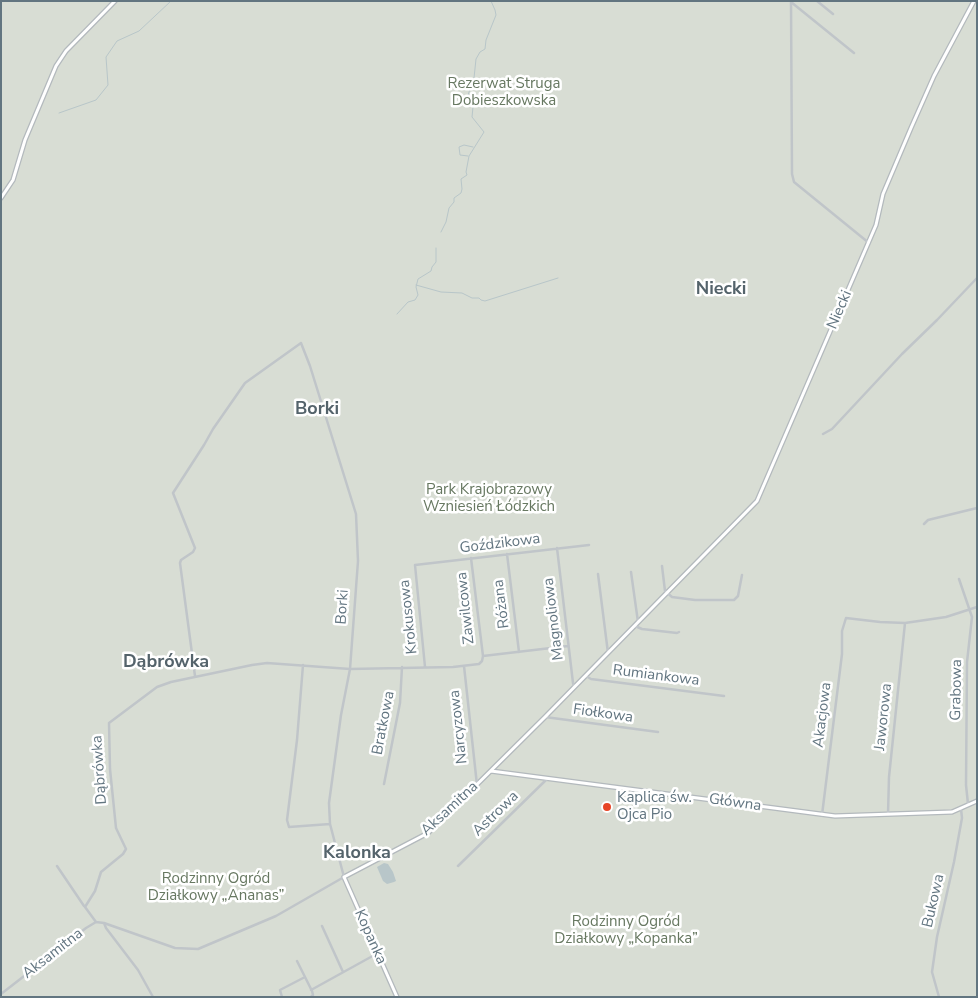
<!DOCTYPE html>
<html>
<head>
<meta charset="utf-8">
<style>
	body { margin:0 }
	#map { position:relative; width:978px; height:998px; overflow:hidden; background:#f8f8f5; font-family:"Nunito Sans",sans-serif }
	canvas { display:block }
	.frame { position:absolute; inset:0; border:2px solid #627580; pointer-events:none }
</style>
</head>
<body>
<div id="map">
<canvas width="978" height="998"></canvas>
<div class="frame"></div>
</div>
<script>
const context = document.querySelector('canvas').getContext('2d');
context.lineJoin = 'round';
function paint(path, color) { context.fillStyle = color; context.fill(path, 'evenodd'); }
const poly = rows => new Path2D(rows.map(r => 'M' + r).join(''));
function stroke(path, color, width, dash) { context.strokeStyle = color; context.lineWidth = width; context.lineCap = dash ? 'butt' : 'round'; context.setLineDash(dash || []); context.stroke(path); }
function write(font, color, halo, rows, align = 'center') {
  context.font = font + ' "Nunito Sans",sans-serif'; context.lineWidth = 5; context.setLineDash([]); context.textBaseline = 'middle'; context.strokeStyle = halo; context.fillStyle = color; for (const [text, x, y, turn = 0] of rows) {
    context.save(); context.translate(x, y); context.rotate((+turn || 0) * Math.PI / 180); context.textAlign = isNaN(turn) ? turn : align; if (halo) context.strokeText(text, 0, 0); context.fillText(text, 0, 0); context.restore();
  }
}
paint(poly([
	[1,1,977,1,977,997,1,997]
]), '#d8ddd4');
paint(poly([
	[384,863,388,864,393,872,396,881,394,882,387,884,383,881,377,867]
]), '#b8c6c9');
stroke(poly([
	[59,113,96,100,108,85,106,57,117,41,139,31,171,1],
	[468,156,460,155,459,147,464,145,473,147],
	[441,232,446,222,449,208,454,202,454,198,461,193,462,189,461,179,467,175,466,172,469,156,484,132,472,117,473,107,468,95,474,78,476,59,480,52,485,49,486,40,496,15,495,10,491,1],
	[416,285,441,292,462,293,472,298,479,298,481,300,485,301,558,278],
	[397,314,408,302,415,300,418,295,416,287,418,279,431,271,432,267,436,262,436,248]
]), '#b8c6c9', 1);
const secondary = poly([
	[1,198,13,180,25,140,56,66,66,51,115,1],
	[491,771,835,816,952,812,977,801],
	[397,997,344,877,428,833,545,717,757,501,876,225,883,194,911,128,934,76,974,1]
]);
stroke(secondary, '#b3b9bd', 5.5);
stroke(poly([
	[791,1,792,174,794,182,869,243],
	[817,1,833,14],
	[791,2,854,53],
	[823,434,832,429,902,354,937,320,977,278],
	[924,524,928,520,977,508],
	[557,548,573,683,574,687],
	[507,554,519,652],
	[662,566,665,591,672,597,695,600,734,600,738,596,742,575],
	[631,572,638,622],
	[598,574,608,653],
	[959,579,972,617,967,662,966,785,968,804],
	[635,626,642,629,677,633,679,632],
	[483,656,568,646],
	[303,665,297,740,287,820,289,827,330,824],
	[464,666,477,785],
	[425,667,415,565,589,545],
	[586,676,591,679,724,696],
	[545,717,658,732],
	[384,784,400,703,402,667],
	[888,814,889,777,905,623],
	[822,815,842,654,842,631,846,618,880,622,905,623,946,617,977,607],
	[57,866,84,906],
	[458,866,547,779],
	[96,922,85,907,95,891,101,872,123,854,126,849,116,828,110,769,109,723,157,687,171,682,252,665,267,663,350,669,453,667,479,664,482,661,483,656,471,558],
	[104,923,106,928,138,970,153,997],
	[322,926,343,972],
	[297,961,312,991,313,995,311,997],
	[311,990,378,953],
	[1,994,86,928,96,922,104,923,175,948,198,949,276,916,344,877,330,824,329,803,341,715,350,669,358,561,356,514,310,366,301,343,245,383,213,429,204,445,173,493,195,548,193,552,181,560,180,563,195,676],
	[282,997,280,990,305,977],
	[939,997,932,972,937,937,954,862,962,818,961,809]
]), '#c0c5c9', 2.5);
stroke(secondary, '#fff', 3);
for (const [x, y, r, color] of [
	[607,807,5,"#e74526"]
]) { const dot = new Path2D(); dot.arc(x, y, r, 0, 2 * Math.PI); context.fillStyle = color; context.fill(dot); stroke(dot, '#fff', 2); }
write('15px', '#677861', '#fff', [
	["Rezerwat Struga",504,84],
	["Dobieszkowska",504,101],
	["Park Krajobrazowy",489,490],
	["Wzniesień Łódzkich",489,507],
	["Rodzinny Ogród",216,879],
	["Działkowy „Ananas”",216,896],
	["Rodzinny Ogród",626,922],
	["Działkowy „Kopanka”",626,939]
]);
write('15px', '#627580', '#fff', [
	["Niecki",840,310,-67],
	["Goździkowa",500,544,-7],
	["Różana",502,604,-97],
	["Borki",343,607,-86],
	["Zawilcowa",466,608,-96],
	["Krokusowa",409,617,-96],
	["Magnoliowa",554,619,-97],
	["Rumiankowa",656,676,7],
	["Grabowa",957,690,-89],
	["Fiołkowa",603,714,8],
	["Akacjowa",823,715,-83],
	["Jaworowa",884,717,-84],
	["Bratkowa",384,723,-79],
	["Narcyzowa",459,727,-96],
	["Dąbrówka",100,770,-94],
	["Główna",735,803,8],
	["Aksamitna",450,809,-43],
	["Astrowa",496,814,-44],
	["Bukowa",934,901,-77],
	["Kopanka",370,937,66],
	["Aksamitna",53,954,-38]
]);
write('15px', '#627580', '#fff', [
	["Kaplica św.",617,798],
	["Ojca Pio",617,815]
], 'left');
write('bold 18px', '#54636b', '#fff', [
	["Niecki",721,290],
	["Borki",317,410],
	["Dąbrówka",166,663],
	["Kalonka",357,854]
]);
</script>
</body>
</html>
